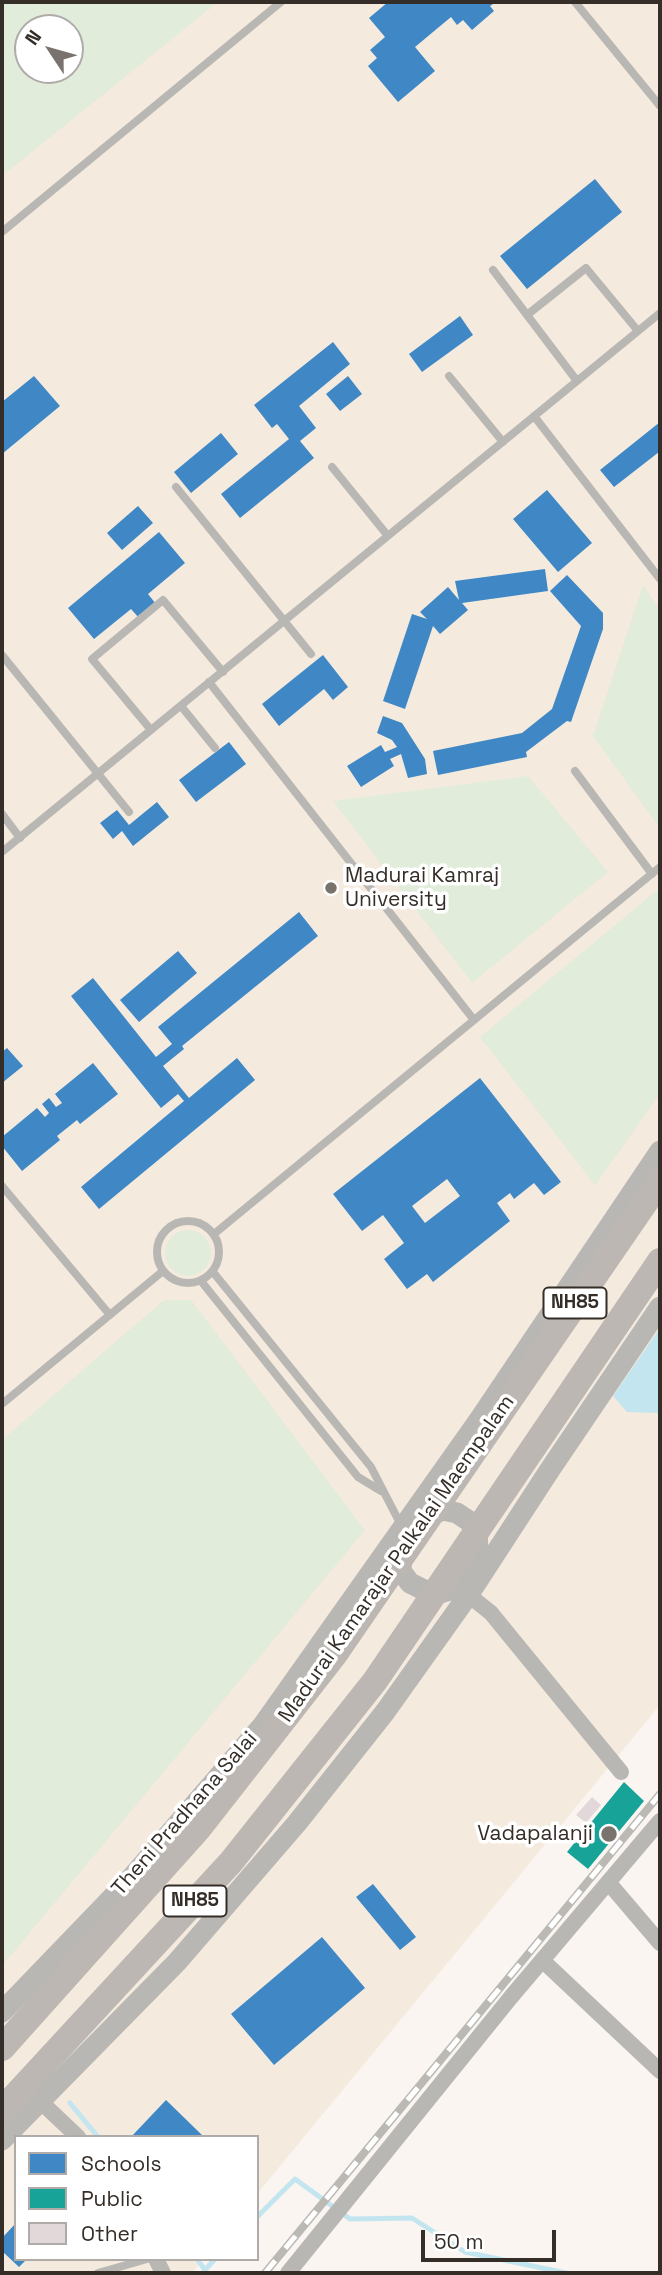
<!DOCTYPE html>
<html>
<head>
<meta charset="utf-8">
<style>
	body { margin:0 }
	#map { position:relative; width:662px; height:2275px; overflow:hidden; background:#faf5f0; font-family:"Space Grotesk",sans-serif }
	canvas { display:block }
	.frame { position:absolute; inset:0; border:4px solid #352d27; pointer-events:none }
	.legend { position:absolute; left:14px; top:2135px; width:245px; height:126px; box-sizing:border-box; background:#fff; border:2px solid #aeaba9; margin:0; padding:9px 12px; list-style:none; font-size:21px; color:#352d27 }
	.legend li { display:flex; align-items:center; gap:14px; height:35px }
	.legend b { width:35px; border:2px solid #aeaba9 }
	.north { position:absolute; left:14px; top:14px; width:70px; height:70px; box-sizing:border-box; background:#fff; border:2px solid #aeaba9; border-radius:50%; rotate:306deg; font-size:19px; font-weight:700; line-height:28px; text-align:center; color:#352d27 }
	.north::after { content:''; display:block; margin:auto; width:24px; height:32px; background:#7a736d; clip-path:polygon(50% 0,100% 100%,50% 72%,0 100%) }
	.scale { position:absolute; left:421px; top:2230px; width:135px; height:32px; box-sizing:border-box; border:4px solid #352d27; border-top:0; padding-left:9px; font-size:21px; line-height:24px; white-space:nowrap; color:#352d27; -webkit-text-stroke:5px #fff; paint-order:stroke }
</style>
</head>
<body>
<div id="map">
<canvas width="662" height="2275"></canvas>
<div class="frame"></div>
<ul class="legend">
<li><b style="height:19px;background:#3f88c5"></b>Schools</li>
<li><b style="height:19px;background:#17a398"></b>Public</li>
<li><b style="height:19px;background:#e3d8d9"></b>Other</li>
</ul>
<div class="north">N</div>
<div class="scale">50 m</div>
</div>
<script>
const context = document.querySelector('canvas').getContext('2d');
context.lineJoin = 'round';
function paint(path, color) { context.fillStyle = color; context.fill(path, 'evenodd'); }
const poly = rows => new Path2D(rows.map(r => 'M' + r).join(''));
function stroke(path, color, width, dash) { context.strokeStyle = color; context.lineWidth = width; context.lineCap = dash ? 'butt' : 'round'; context.setLineDash(dash || []); context.stroke(path); }
function write(font, color, halo, rows, align = 'center') {
  context.font = font + ' "Space Grotesk",sans-serif'; context.lineWidth = 7; context.setLineDash([]); context.textBaseline = 'middle'; context.strokeStyle = halo; context.fillStyle = color; for (const [text, x, y, turn = 0] of rows) {
    context.save(); context.translate(x, y); context.rotate((+turn || 0) * Math.PI / 180); context.textAlign = isNaN(turn) ? turn : align; if (halo) context.strokeText(text, 0, 0); context.fillText(text, 0, 0); context.restore();
  }
}
paint(poly([
	[2,2,660,2,660,1705,257,2194,257,2137,16,2137,16,2259,203,2259,192,2273,2,2273],
	[28,28,70,28,70,70,28,70]
]), '#f5eade');
paint(poly([
	[2,2,218,2,2,176],
	[70,28,70,70,28,70,28,28],
	[643,585,660,610,660,828,593,736],
	[528,776,608,872,472,983,333,801],
	[660,888,660,1094,595,1185,480,1037],
	'165 1253a23 23 0 1 1 46 0a23 23 0 1 1-46 0Z',
	[164,1300,191,1300,365,1530,2,1966,2,1440]
]), '#e2ecda');
paint(poly([
	[660,1328,660,1413,627,1412,613,1396]
]), '#c3e5ef');
paint(poly([
	[388,2,496,2,490,6,494,11,472,30,463,20,457,25,451,17,415,47,435,71,398,102,368,66,377,58,370,50,385,37,369,18],
	[595,179,622,212,527,289,500,256],
	[460,316,473,335,422,372,409,354],
	[333,342,350,364,299,406,316,428,300,441,314,458,240,518,221,494,289,439,277,424,272,428,254,405],
	[34,376,60,406,2,454,2,402],
	[348,376,362,394,340,411,326,394],
	[660,422,660,454,659,452,614,487,600,470],
	[221,433,238,454,191,493,174,472],
	[547,490,592,543,558,572,513,519],
	[138,506,153,523,122,550,107,533],
	[159,532,185,563,148,594,156,604,139,618,131,609,94,639,68,608],
	[545,569,548,591,462,603,468,610,440,634,433,626,405,709,383,701,412,614,427,619,420,612,448,587,459,600,455,581],
	[567,575,603,613,603,629,571,722,567,721,526,752,527,757,438,775,433,751,522,733,552,709,581,626,550,591],
	[323,655,348,687,333,700,324,689,279,726,262,704],
	[383,716,402,723,425,759,427,774,408,778,401,754,390,759,394,766,361,787,347,766,381,745,385,752,397,747,392,740,377,733],
	[229,742,246,764,196,802,179,780],
	[157,802,169,817,133,846,122,831,113,839,100,823,117,810,129,825],
	[299,912,318,936,182,1046,184,1049,163,1066,189,1098,237,1058,255,1080,99,1209,81,1187,184,1101,178,1094,161,1108,71,996,93,978,156,1057,172,1044,158,1027],
	[178,951,197,973,139,1022,120,1000],
	[7,1048,23,1066,2,1083,2,1052],
	[93,1063,118,1094,80,1124,77,1120,57,1136,60,1140,22,1171,2,1146,2,1137,37,1108,45,1117,49,1113,42,1104,49,1098,56,1107,62,1103,55,1094],
	[480,1078,561,1182,544,1195,534,1183,514,1199,510,1193,497,1203,510,1221,433,1282,427,1274,407,1289,384,1259,404,1243,383,1215,362,1231,333,1194],
	[447,1179,460,1196,425,1223,412,1206],
	[373,1884,416,1937,400,1950,356,1897],
	[322,1937,365,1988,274,2065,231,2014],
	[166,2100,204,2137,131,2137],
	[16,2223,16,2259,27,2259,19,2267,2,2251,2,2238]
]), '#3f88c5');
paint(poly([
	[624,1782,644,1801,588,1869,567,1852]
]), '#17a398');
stroke(poly([
	[70,2103,98,2137],
	[257,2217,295,2179,350,2219,412,2218,465,2252,566,2273],
	[197,2259,205,2270,215,2259]
]), '#c3e5ef', 5);
paint(poly([
	[592,1797,601,1805,586,1823,576,1815]
]), '#e3d8d9');
stroke(poly([
	[575,2,660,106],
	[2,232,281,2],
	[493,270,577,381],
	[527,315,586,268,638,331],
	[449,376,503,442],
	[534,416,660,579],
	[332,467,388,536],
	[176,487,311,654],
	[2,655,129,812],
	[209,682,474,1020],
	[181,706,215,748],
	[151,730,92,659,163,600,223,672],
	[575,771,652,874],
	[2,814,20,838],
	[2,852,660,313],
	[2,1186,110,1315],
	'157 1252a31 31 0 1 1 62 0a31 31 0 1 1-62 0Z',
	[214,1234,660,867],
	[213,1272,371,1467,402,1527],
	[201,1281,358,1477,381,1491],
	[2,1404,163,1271],
	[98,2273,147,2259]
]), '#b9b7b4', 8);
stroke(poly([
	[460,1588,491,1613,621,1772],
	[608,1882,660,1943],
	[542,1960,660,2071],
	[40,2101,78,2137],
	[156,2259,163,2273],
	[288,2273,511,1997,660,1821]
]), '#b9b7b4', 16);
stroke(poly([
	[443,1510,457,1513,469,1521,477,1532,478,1551,468,1571,450,1590,434,1595,410,1583,401,1571,402,1554,413,1533,427,1517,443,1510],
	[2,2012,132,1877,263,1725,479,1420,660,1151],
	[2,2140,177,1962,297,1823,385,1712,469,1594,549,1471,660,1307]
]), '#b9b7b4', 21);
stroke(poly([
	[2,2048,199,1828,335,1654,660,1181],
	[2,2110,231,1862,375,1681,660,1261]
]), '#bcb7b2', 26);
const rail = poly([
	[265,2273,660,1794]
]);
stroke(rail, '#bbb9b4', 8);
stroke(rail, '#fff', 5, [16]);
for (const [x, y, r, color] of [
	[331,888,7,"#7a736d"],
	[609,1834,9,"#7a736d"]
]) { const dot = new Path2D(); dot.arc(x, y, r, 0, 2 * Math.PI); context.fillStyle = color; context.fill(dot); stroke(dot, '#fff', 2.5); }
for (const [x, y, w] of [
	[575,1303,63],
	[195,1901,63]
]) { const box = new Path2D(); box.roundRect(x - w / 2, y - 15.5, w, 31, 5); context.fillStyle = '#fff'; context.fill(box); stroke(box, '#352d27', 2); }
write('bold 19px', '#352d27', null, [
	["NH85",575,1303],
	["NH85",195,1901]
]);
write('21px', '#352d27', '#fff', [
	["Madurai Kamraj",345,876],
	["University",345,900],
	["Vadapalanji",593,1834,"right"]
], 'left');
write('21px', '#352d27', '#fff', [
	["Madurai Kamarajar Palkalai Maempalam",397,1559,-55],
	["Theni Pradhana Salai",185,1814,-49]
]);
</script>
</body>
</html>
